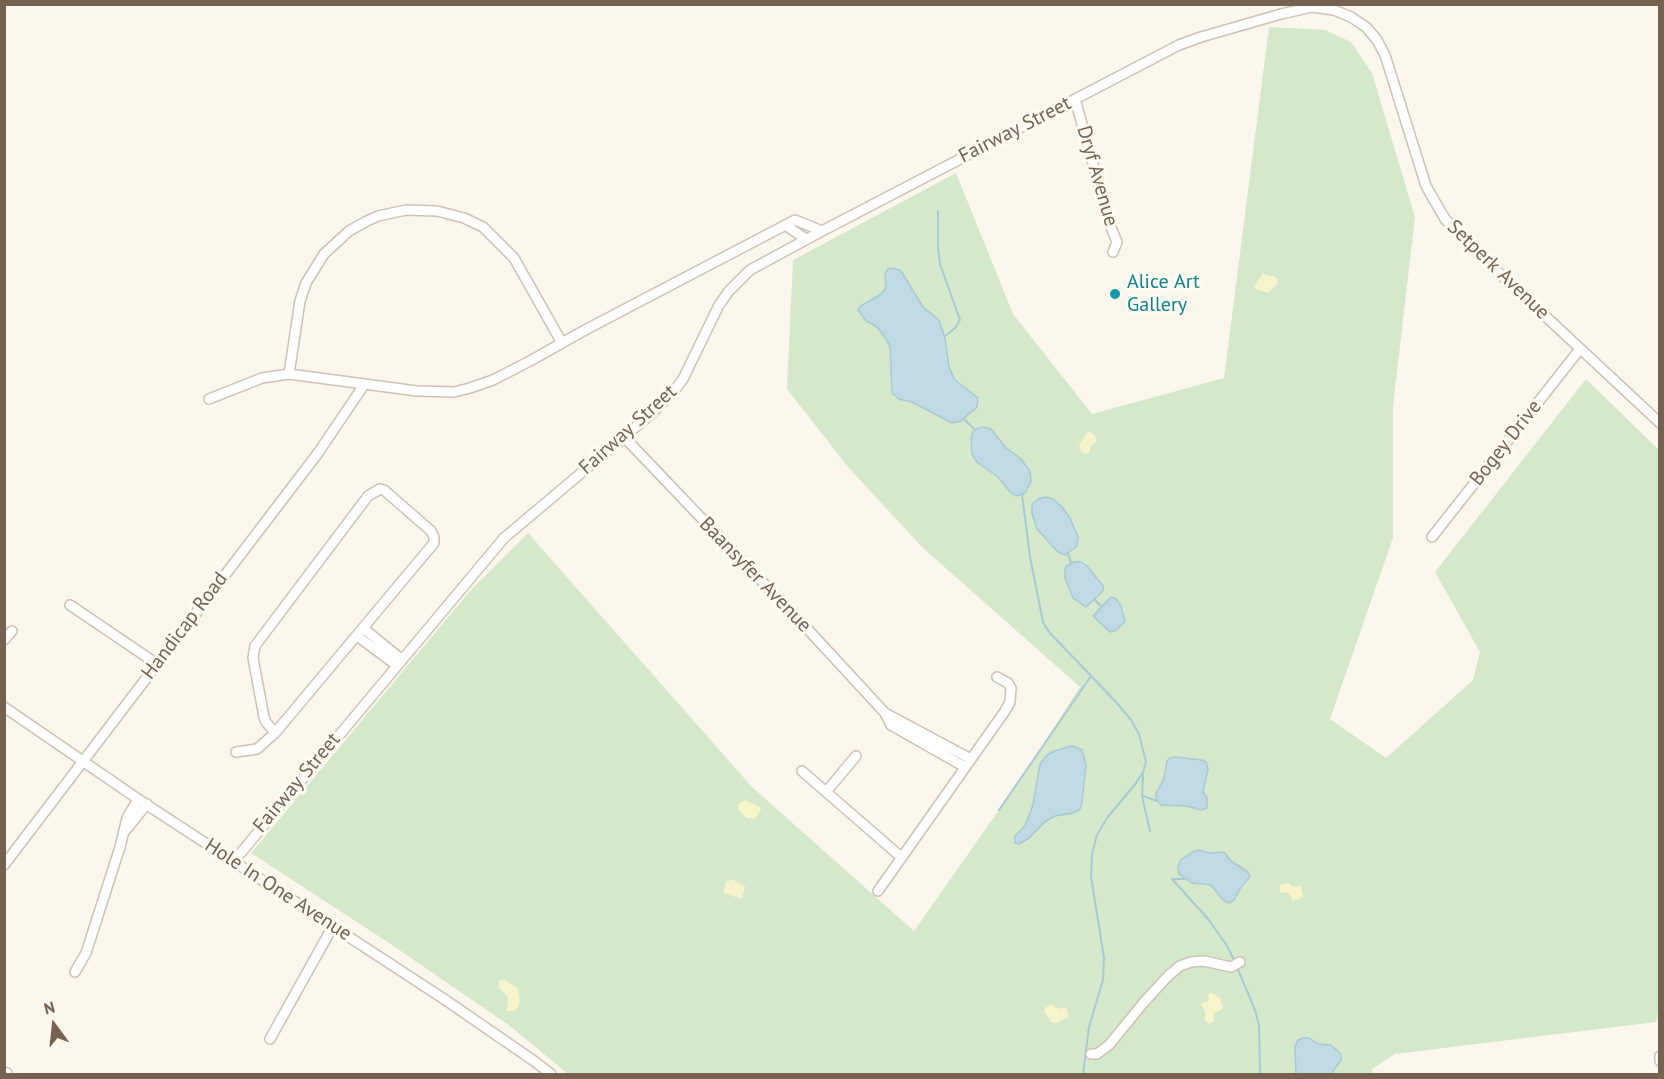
<!DOCTYPE html>
<html>
<head>
<meta charset="utf-8">
<style>
	body { margin:0 }
	#map { position:relative; width:1664px; height:1079px; overflow:hidden; background:#fcf7ec; font-family:"PT Sans",sans-serif }
	canvas { display:block }
	.frame { position:absolute; inset:0; border:6px solid #76624f; pointer-events:none }
	.north { position:absolute; left:24px; top:995px; width:60px; height:60px; -webkit-text-stroke:4px #fefbf2; paint-order:stroke; rotate:345deg; font-size:16px; font-weight:700; line-height:24px; text-align:center; color:#76624f }
	.north::after { content:''; display:block; margin:auto; width:21px; height:27px; background:#76624f; clip-path:polygon(50% 0,100% 100%,50% 72%,0 100%) }
</style>
</head>
<body>
<div id="map">
<canvas width="1664" height="1079"></canvas>
<div class="frame"></div>
<div class="north">N</div>
</div>
<script>
const context = document.querySelector('canvas').getContext('2d');
context.lineJoin = 'round';
function paint(path, color) { context.fillStyle = color; context.fill(path, 'evenodd'); }
const poly = rows => new Path2D(rows.map(r => 'M' + r).join(''));
function stroke(path, color, width, dash) { context.strokeStyle = color; context.lineWidth = width; context.lineCap = dash ? 'butt' : 'round'; context.setLineDash(dash || []); context.stroke(path); }
function write(font, color, halo, rows, align = 'center') {
  context.font = font + ' "PT Sans",sans-serif'; context.lineWidth = 6; context.setLineDash([]); context.textBaseline = 'middle'; context.strokeStyle = halo; context.fillStyle = color; for (const [text, x, y, turn = 0] of rows) {
    context.save(); context.translate(x, y); context.rotate((+turn || 0) * Math.PI / 180); context.textAlign = isNaN(turn) ? turn : align; if (halo) context.strokeText(text, 0, 0); context.fillText(text, 0, 0); context.restore();
  }
}
paint(poly([
	[1269,27,1325,30,1351,42,1372,73,1415,217,1393,406,1393,538,1330,719,1386,758,1473,680,1480,652,1435,572,1586,379,1659,450,1660,1002,1656,1022,1395,1054,1372,1069,1373,1074,568,1074,510,1026,389,943,251,853,470,591,528,533,752,787,914,931,1022,777,1080,687,923,548,848,467,787,389,793,260,956,173,1013,314,1092,414,1224,378]
]), '#d3e9ca');
paint(poly([
	[1263,273,1268,276,1274,276,1277,279,1278,283,1268,293,1255,289,1255,286],
	[1088,431,1094,434,1097,441,1090,447,1090,451,1086,455,1081,451,1079,445],
	[745,800,760,807,761,810,755,819,747,818,738,809,738,804],
	[731,879,745,886,742,899,723,893,726,882],
	[1289,883,1293,887,1301,886,1303,897,1293,901,1289,893,1281,893,1279,885],
	[504,980,518,988,520,1002,518,1008,513,1011,507,1011,508,997,499,988,499,981],
	[1210,992,1220,998,1223,1008,1220,1011,1214,1013,1214,1021,1209,1024,1205,1020,1205,1011,1201,1005,1203,1002,1209,1001,1208,995],
	[1051,1004,1059,1009,1066,1007,1069,1016,1057,1023,1053,1023,1044,1012,1045,1008]
]), '#f8f4c9');
const water = poly([
	[894,268,901,271,923,307,939,320,945,338,949,367,955,380,978,398,977,407,961,421,952,423,912,402,899,399,892,393,890,346,884,336,876,326,866,321,858,310,861,306,881,294,886,288,885,274,888,269,894,268],
	[984,427,991,429,1006,448,1020,458,1030,471,1031,482,1025,493,1016,496,1010,492,998,477,977,462,972,454,971,438,973,432,978,428,984,427],
	[1045,497,1053,499,1062,507,1070,518,1078,537,1077,546,1065,555,1058,552,1037,529,1032,513,1032,504,1038,499,1045,497],
	[1074,562,1081,562,1087,566,1103,586,1103,591,1086,607,1073,598,1065,578,1065,569,1067,566,1074,562],
	[1111,597,1116,599,1121,606,1125,622,1116,630,1110,632,1093,616,1111,597],
	[1072,746,1082,750,1086,765,1082,802,1080,809,1073,813,1055,816,1046,821,1029,838,1019,844,1015,843,1015,836,1025,826,1033,805,1040,764,1047,755,1054,751,1072,746],
	[1176,757,1201,760,1206,762,1208,769,1203,792,1207,798,1207,808,1201,810,1187,806,1161,805,1157,801,1156,793,1164,779,1167,761,1170,758,1176,757],
	[1199,850,1209,853,1224,852,1231,861,1248,872,1250,877,1241,887,1234,900,1229,903,1223,900,1211,885,1192,883,1179,874,1178,867,1181,860,1192,852,1199,850],
	[1303,1038,1309,1038,1318,1044,1331,1045,1341,1054,1341,1060,1331,1074,1296,1074,1295,1047,1298,1040,1303,1038]
]);
paint(water, '#c0dbe5');
stroke(water, '#a7c9d6', 1.5);
stroke(poly([
	[938,211,938,248,940,264,960,320,955,328,945,336],
	[964,419,975,430],
	[1022,494,1030,557,1043,622,1049,632,1116,702,1131,720,1139,734,1146,762,1143,772,1136,783,1107,818,1097,835,1092,854,1091,876,1104,958,1103,980,1089,1027,1083,1074],
	[1068,553,1071,564],
	[1095,600,1101,606],
	[1143,775,1142,796,1150,831],
	[1143,796,1157,801],
	[999,810,1091,676],
	[1172,879,1209,920,1227,946,1235,962],
	[1172,879,1184,879],
	[1237,967,1255,1010,1259,1025,1260,1074]
]), '#a7c9d6', 2);
const minor = poly([
	[1075,99,1110,225,1117,242,1113,252],
	[785,225,806,239],
	[289,374,300,301,306,283,324,254,349,231,367,221,378,216,406,210,437,211,464,218,483,227,514,258,562,343],
	[209,399,262,378,289,374,417,391,454,392,470,388,493,380,530,361,585,330,795,220,822,231],
	[624,437,813,635,885,713,891,725,965,767],
	[380,489,384,490,431,531,434,537,434,543,275,733,266,722,264,717,253,658,255,646,368,496,380,489],
	[1432,537,1580,349],
	[70,605,157,664],
	[363,628,401,659],
	[357,636,396,665],
	[4,640,12,631],
	[4,707,138,799,444,999,534,1061,551,1074],
	[885,713,971,759],
	[236,752,257,749,275,733],
	[802,771,901,857],
	[826,792,856,756],
	[125,831,147,804],
	[234,861,504,538,650,415,674,391,683,379,719,305,729,291,750,270,822,231,1179,45,1201,37,1281,14,1312,7,1334,10,1351,17,1366,27,1377,40,1385,55,1426,186,1445,219,1482,257,1660,423],
	[4,865,318,453,364,385],
	[878,891,1005,711,1010,702,1011,688,1008,683,997,677],
	[75,972,86,953,120,847,127,818,138,799],
	[270,1039,333,926],
	[1091,1054,1097,1054,1109,1045,1145,1001,1169,975,1180,966,1191,962,1204,961,1231,967,1240,962],
	[1660,1056,1660,1061]
]);
const secondary = poly([
	[4,1074,6,1074]
]);
stroke(minor, '#cec1b1', 12);
stroke(secondary, '#d0c2af', 15);
stroke(minor, '#fff', 9);
stroke(secondary, '#fff', 12);
for (const [x, y, r, color] of [
	[1115,294,6,"#0f9aa8"]
]) { const dot = new Path2D(); dot.arc(x, y, r, 0, 2 * Math.PI); context.fillStyle = color; context.fill(dot); stroke(dot, '#fefbf2', 2); }
write('20px', '#76624f', '#fefbf2', [
	["Fairway Street",1015,130,-27],
	["Dryf Avenue",1097,176,74],
	["Setperk Avenue",1498,270,44],
	["Fairway Street",628,430,-42],
	["Bogey Drive",1506,443,-52],
	["Baansyfer Avenue",755,575,46],
	["Handicap Road",185,626,-53],
	["Fairway Street",297,783,-50],
	["Hole In One Avenue",278,890,33]
]);
write('20px', '#0d838f', '#fefbf2', [
	["Alice Art",1127,282],
	["Gallery",1127,305]
], 'left');
</script>
</body>
</html>
